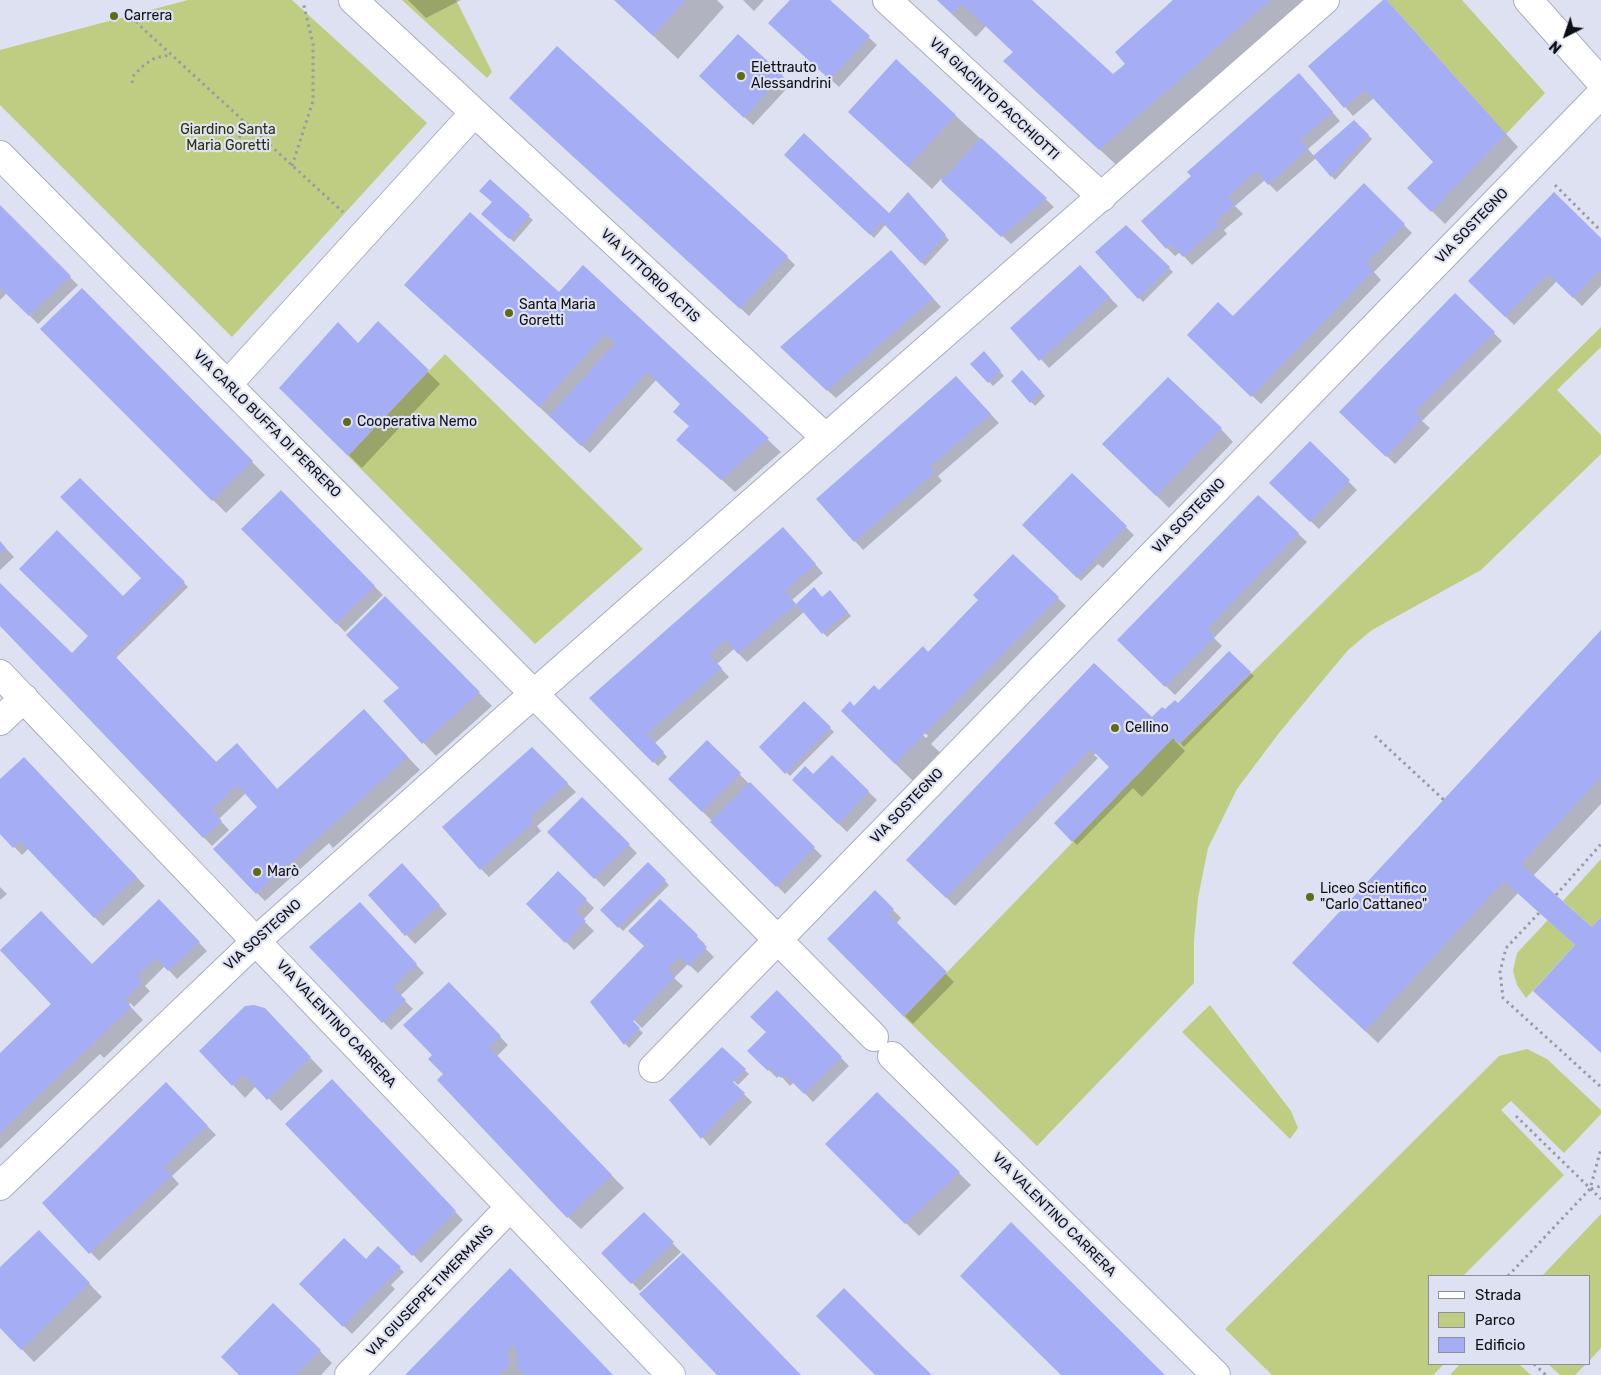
<!DOCTYPE html>
<html>
<head>
<meta charset="utf-8">
<style>
	body { margin:0 }
	#map { position:relative; width:1601px; height:1375px; overflow:hidden; background:#dee1f1; font-family:Rubik,sans-serif }
	canvas { display:block }
	.legend { position:absolute; left:1428px; top:1275px; width:162px; height:90px; box-sizing:border-box; background:#dee1f1; border:1px solid #8b8d99; margin:0; padding:6px 9px; list-style:none; font-size:15px; color:#0e0f14 }
	.legend li { display:flex; align-items:center; gap:10px; height:25px }
	.legend b { width:25px; border:1px solid #8b8d99 }
	.north { position:absolute; left:1541px; top:10px; width:50px; height:50px; -webkit-text-stroke:4px #dee1f1; paint-order:stroke; rotate:221deg; font-size:14px; font-weight:700; line-height:20px; text-align:center; color:#0e0f14 }
	.north::after { content:''; display:block; margin:auto; width:18px; height:22px; background:#0e0f14; clip-path:polygon(50% 0,100% 100%,50% 72%,0 100%) }
</style>
</head>
<body>
<div id="map">
<canvas width="1601" height="1375"></canvas>
<ul class="legend">
<li><b style="height:6px;background:#fff"></b>Strada</li>
<li><b style="height:14px;background:#becd82"></b>Parco</li>
<li><b style="height:14px;background:#a5aef5"></b>Edificio</li>
</ul>
<div class="north">N</div>
</div>
<script>
const context = document.querySelector('canvas').getContext('2d');
context.lineJoin = 'round';
function paint(path, color) { context.fillStyle = color; context.fill(path, 'evenodd'); }
const poly = rows => new Path2D(rows.map(r => 'M' + r).join(''));
function stroke(path, color, width, dash) { context.strokeStyle = color; context.lineWidth = width; context.lineCap = dash ? 'butt' : 'round'; context.setLineDash(dash || []); context.stroke(path); }
function write(font, color, halo, rows, align = 'center') {
  context.font = font + ' Rubik,sans-serif'; context.lineWidth = 4.5; context.setLineDash([]); context.textBaseline = 'middle'; context.strokeStyle = halo; context.fillStyle = color; for (const [text, x, y, turn = 0] of rows) {
    context.save(); context.translate(x, y); context.rotate((+turn || 0) * Math.PI / 180); context.textAlign = isNaN(turn) ? turn : align; if (halo) context.strokeText(text, 0, 0); context.fillText(text, 0, 0); context.restore();
  }
}
paint(poly([
	[188,0,292,0,427,123,232,337,0,105,0,50],
	[402,0,456,0,492,72,487,78],
	[1387,0,1462,0,1545,93,1506,134],
	[1601,327,1601,347,1557,390,1601,435,1601,454,1481,570,1372,630,1348,650,1279,733,1237,789,1208,848,1198,898,1194,940,1194,983,1037,1146,904,1017,1173,738,1180,744],
	[445,354,643,549,535,644,348,456],
	[1601,859,1601,917,1592,927,1563,901],
	[1548,920,1575,945,1526,998,1517,985,1513,971,1517,953],
	[1210,1005,1291,1111,1298,1128,1290,1139,1182,1032],
	[1527,1049,1547,1059,1601,1110,1601,1114,1564,1153,1511,1101,1501,1110,1564,1175,1463,1276,1430,1276,1430,1364,1444,1364,1433,1375,1272,1375,1225,1329,1499,1056],
	[1601,1214,1601,1348,1590,1360,1590,1276,1542,1276],
	[1460,1364,1519,1364,1531,1375,1450,1375],
	[1548,1364,1586,1364,1575,1375,1560,1375]
]), '#becd82');
paint(poly([
	[408,0,461,0,426,18],
	[615,0,717,0,724,7,678,59],
	[743,0,764,0,754,11],
	[791,0,828,0,877,45,839,87,778,32],
	[937,0,1030,0,1113,76,1127,64,1176,0,1321,0,1124,172,1058,111,1014,52,986,26,976,37],
	[1385,0,1518,147,1445,224,1409,188,1434,162,1374,98,1353,116,1310,66],
	[738,35,791,84,753,125,709,85],
	[1307,83,1340,121,1308,149,1314,156,1354,122,1372,139,1335,180,1316,158,1277,192,1265,180,1235,206,1243,214,1224,230,1227,234,1192,265,1180,252,1175,256,1167,248],
	[849,112,955,115,1054,207,1011,244,941,179,932,189],
	[785,155,890,215,912,198,949,240,925,266,886,224,874,238],
	[600,180,787,257,795,265,749,316],
	[490,181,533,220,514,242,487,218,493,202],
	[1364,185,1412,233,1374,272,1381,280,1261,404,1188,335,1233,318],
	[0,207,78,285,38,324,7,293,0,300],
	[1126,226,1173,272,1143,302,1096,252],
	[1601,240,1601,286,1582,306,1557,281,1514,325,1469,281],
	[899,260,941,307,836,398,790,356],
	[1088,275,1118,306,1049,368,1012,328],
	[559,294,680,357,781,452,735,492,678,440,690,427,681,404,656,380,590,453,422,301],
	[1455,295,1502,341,1422,421,1430,428,1395,464,1341,412],
	[378,323,440,384,362,468,281,388,358,344],
	[984,353,1004,376,993,386,972,364],
	[1022,372,1045,396,1035,406,1012,381],
	[964,386,999,423,938,476,942,481,863,550,817,499],
	[179,388,265,475,226,513,139,426],
	[1221,429,1233,442,1169,508,1117,457],
	[1310,443,1357,490,1319,529,1271,483],
	[1072,475,1134,535,1103,568,1098,564,1081,581,1024,525],
	[80,480,188,587,116,658,217,763,245,753,278,790,377,724,420,770,333,848,329,843,265,901,257,893,259,807,246,793,219,819,229,830,212,846,0,625,0,585,72,655,143,578],
	[281,492,383,595,345,632,243,529],
	[1258,496,1307,542,1214,638,1222,646,1175,695,1119,640],
	[791,537,823,573,792,600,796,605,814,589,822,598,834,596,851,616,827,637,804,612,747,662,734,649,717,664,729,677,655,743,667,757,658,766,590,698],
	[0,542,14,557,0,570],
	[385,598,492,706,436,756,385,702,400,688],
	[1058,598,1066,606,931,744,947,759,919,787,866,735,854,708,874,687,926,738,928,736,881,690,929,654],
	[1601,632,1601,804,1533,876,1592,928,1601,919,1601,1053,1577,945,1518,893,1378,1043,1306,976],
	[1229,653,1254,676,1184,747,1176,739,1175,741,1185,751,1142,797,1133,788,1077,845,1055,823,1110,767,1096,753,1094,755,1098,758,955,906,908,860,1049,712,1169,735,1165,711,1178,705],
	[804,702,834,732,790,776,761,747],
	[707,742,822,856,785,894,670,779],
	[532,749,576,792,537,826,541,831,489,877,481,869],
	[832,757,877,800,847,832,794,780,813,775],
	[32,767,145,886,103,926,29,848,22,855,0,832,0,781],
	[582,799,637,853,604,887,549,832],
	[648,864,669,885,623,931,602,910],
	[558,872,594,908,583,920,594,931,574,950,528,904],
	[410,873,447,914,415,944,369,895],
	[0,887,7,894,0,900],
	[875,892,901,918,896,924,954,982,913,1024,828,939],
	[159,901,207,951,177,979,165,966,145,986,150,991,134,1007,130,1003,129,1005,143,1020,104,1058,100,1054,0,1149,0,1055,52,1005,1,951,41,913,92,966],
	[660,901,705,944,703,946,714,957,698,973,688,964,674,978,683,986,642,1028,615,1002,613,1004,643,1033,629,1048,592,1002,645,946],
	[368,912,424,973,400,996,413,1009,391,1030,311,947],
	[457,992,508,1045,497,1056,445,1074,434,1055],
	[777,992,849,1066,813,1102,794,1082,790,1086,780,1075,777,1078,749,1051,767,1032],
	[277,1023,323,1071,281,1111,256,1086,245,1098,233,1085],
	[722,1048,749,1074,738,1085,719,1066,717,1068,752,1102,710,1146,671,1100],
	[516,1077,624,1188,581,1229,568,1217],
	[166,1084,216,1135,172,1176,179,1184,99,1261,43,1203],
	[340,1089,463,1220,421,1263,287,1124],
	[826,1144,959,1173,971,1185,919,1236],
	[644,1213,681,1252,640,1291,603,1253],
	[51,1244,102,1297,34,1362,0,1326,0,1268],
	[378,1248,404,1272,391,1285,395,1289,352,1334,301,1284,366,1261],
	[510,1270,612,1375,407,1375],
	[273,1305,332,1363,321,1375,241,1375]
]), '#0003');
paint(poly([
	[614,0,686,0,653,36],
	[790,0,830,0,870,36,830,80,768,23],
	[937,0,1032,0,1113,74,1125,64,1115,52,1173,0,1271,0,1099,150,1003,61,1013,52,962,4,952,14],
	[1383,0,1387,0,1506,134,1431,212,1407,188,1433,162,1365,90,1344,108,1308,66],
	[738,34,783,75,744,118,699,76],
	[557,46,788,256,740,309,509,98],
	[896,59,956,115,908,167,848,112],
	[1299,73,1333,112,1300,140,1308,149,1268,185,1256,171,1228,197,1235,205,1216,221,1220,225,1183,257,1171,244,1166,249,1141,221,1191,176,1187,172],
	[1354,120,1369,135,1331,177,1313,156],
	[804,133,889,213,908,192,946,235,921,263,882,222,870,235,784,155],
	[981,138,1047,198,1001,237,941,181],
	[490,179,530,215,509,239,481,214,492,202,479,191],
	[1364,183,1405,224,1366,263,1374,270,1251,397,1187,335,1218,302,1233,316],
	[1554,192,1601,238,1601,269,1573,298,1548,274,1505,317,1468,281],
	[0,205,71,276,29,316,0,288],
	[470,212,559,292,583,265,769,438,721,480,676,440,689,426,673,412,680,404,647,372,581,446,549,416,615,343,605,334,539,407,404,285],
	[1126,225,1170,267,1138,299,1095,252],
	[891,250,933,298,827,391,780,347],
	[1080,265,1110,297,1039,361,1010,328],
	[82,288,253,461,212,501,40,329],
	[1455,293,1495,332,1415,412,1422,419,1386,457,1339,412],
	[378,321,429,370,348,456,279,388,338,322,358,343],
	[984,351,1001,371,988,383,970,364],
	[1022,370,1042,392,1030,403,1011,381],
	[956,376,991,414,930,467,935,472,854,542,816,499],
	[1168,377,1222,428,1156,496,1102,444],
	[1310,441,1350,480,1310,522,1269,483],
	[1072,473,1127,526,1077,578,1022,525],
	[80,478,185,582,114,655,216,762,237,743,277,789,364,709,408,757,256,894,213,849,257,807,237,785,212,810,222,821,203,838,0,626,0,583,72,653,88,636,19,569,57,530,123,596,141,578,60,497],
	[281,490,375,586,336,624,241,529],
	[1258,495,1299,533,1207,629,1215,637,1165,687,1117,640],
	[783,527,816,564,785,591,796,604,738,654,726,640,709,655,722,668,647,734,664,752,653,763,589,698],
	[0,541,6,548,0,554],
	[1013,554,1059,597,895,764,841,711,850,701,854,706,874,685,879,690,923,646,928,652,978,600,973,595],
	[814,587,822,597,830,590,848,612,822,634,796,604],
	[385,596,480,692,422,744,383,701,399,688,346,635],
	[1601,630,1601,777,1521,864,1592,927,1601,917,1601,1053,1533,991,1575,945,1504,881,1365,1031,1292,963],
	[1229,651,1251,672,1179,744,1173,738,1072,842,1054,823,1109,767,1091,749,946,898,906,860,1094,663,1152,717,1162,707,1165,709,1175,700,1178,703],
	[804,701,831,727,785,774,759,747],
	[707,740,741,773,702,812,668,779],
	[532,747,568,783,530,817,534,822,480,870,442,827],
	[832,755,869,791,838,824,792,780,805,766,813,774],
	[24,757,137,877,94,918,20,841,13,848,0,834,0,779],
	[750,782,815,847,776,887,710,822],
	[582,797,630,844,594,879,547,832],
	[648,862,666,880,618,928,600,910],
	[402,863,440,905,405,936,368,895],
	[558,871,587,899,575,911,586,921,565,943,526,904],
	[875,890,894,909,888,914,947,972,904,1017,827,939],
	[159,899,200,942,168,971,156,958,137,976,143,982,125,1000,131,1007,0,1133,0,1053,51,1004,0,950,41,911,92,964],
	[660,899,698,935,696,937,707,947,689,966,679,957,667,969,675,977,633,1021,640,1028,624,1045,590,1002,644,946,628,931],
	[360,902,417,964,393,987,406,1000,382,1023,309,947],
	[449,982,501,1036,489,1047,612,1175,567,1218,437,1080,443,1074,428,1059,432,1055,403,1025],
	[777,990,842,1057,804,1094,784,1074,781,1078,770,1068,768,1071,747,1051,766,1032,750,1017],
	[254,1005,265,1008,311,1057,267,1100,243,1074,232,1086,199,1051,245,1006],
	[722,1047,746,1069,733,1082,745,1093,701,1139,669,1100],
	[332,1079,456,1211,412,1256,285,1124],
	[166,1082,208,1126,164,1167,172,1175,89,1254,42,1203],
	[877,1092,960,1172,905,1224,825,1144],
	[644,1212,674,1242,631,1284,601,1253],
	[1011,1222,1165,1375,1061,1375,960,1276],
	[39,1230,90,1283,21,1350,0,1328,0,1267],
	[344,1238,366,1259,378,1246,401,1267,343,1327,299,1284],
	[683,1253,720,1291,801,1375,717,1375,639,1294],
	[510,1268,613,1375,524,1375,517,1368,517,1350,513,1345,508,1350,509,1366,499,1375,405,1375],
	[844,1288,899,1343,932,1375,876,1375,873,1373,816,1316],
	[273,1303,321,1350,296,1375,239,1375,221,1357]
]), '#a5aef5');
const street = poly([
	[353,0,826,438],
	[887,0,1102,197],
	[1528,0,1601,82],
	[0,155,874,1037],
	[228,384,474,113],
	[0,674,671,1375],
	[0,721,24,698],
	[892,1056,1216,1375],
	[653,1068,1601,94],
	[0,1186,257,940,504,720,1325,0],
	[349,1375,510,1207]
]);
stroke(street, '#aaadbd', 30);
stroke(poly([
	[130,10,138,24,151,36,343,212],
	[132,83,134,75,144,65,155,58,170,55],
	[230,147,249,127],
	[292,166,313,101,313,44,303,2],
	[1555,185,1601,231],
	[1375,736,1444,800],
	[1556,895,1601,844],
	[1539,913,1506,948,1500,972,1503,998,1601,1087],
	[1516,1116,1601,1199],
	[1591,1189,1601,1186],
	[1508,1276,1590,1189,1601,1149],
	[1534,1364,1546,1375]
]), '#989ba7', 3, [2.5, 4]);
stroke(street, '#fff', 28);
for (const [x, y, r, color] of [
	[114,16,5,"#5f6c15"],
	[741,76,5,"#5f6c15"],
	[509,313,5,"#5f6c15"],
	[347,422,5,"#5f6c15"],
	[1115,728,5,"#5f6c15"],
	[257,872,5,"#5f6c15"],
	[1310,897,5,"#5f6c15"]
]) { const dot = new Path2D(); dot.arc(x, y, r, 0, 2 * Math.PI); context.fillStyle = color; context.fill(dot); stroke(dot, '#dee1f1', 2); }
write('14px', '#0e0f14', '#dee1f1', [
	["Carrera",124,16],
	["Elettrauto",751,68],
	["Alessandrini",751,84],
	["Santa Maria",519,305],
	["Goretti",519,321],
	["Cooperativa Nemo",357,422],
	["Cellino",1125,728],
	["Marò",267,872],
	["Liceo Scientifico",1320,889],
	["\"Carlo Cattaneo\"",1320,905]
], 'left');
write('14px', '#0e0f14', '#dee1f1', [
	["VIA GIACINTO PACCHIOTTI",994,99,43],
	["VIA SOSTEGNO",1472,226,-46],
	["VIA VITTORIO ACTIS",650,276,43],
	["VIA CARLO BUFFA DI PERRERO",267,424,45],
	["VIA SOSTEGNO",1189,516,-46],
	["VIA SOSTEGNO",907,806,-46],
	["VIA SOSTEGNO",263,935,-42],
	["VIA VALENTINO CARRERA",336,1024,47],
	["VIA VALENTINO CARRERA",1054,1215,45],
	["VIA GIUSEPPE TIMERMANS",430,1291,-46]
]);
write('14px', '#293005', '#dee1f1', [
	["Giardino Santa",228,130],
	["Maria Goretti",228,146]
]);
</script>
</body>
</html>
